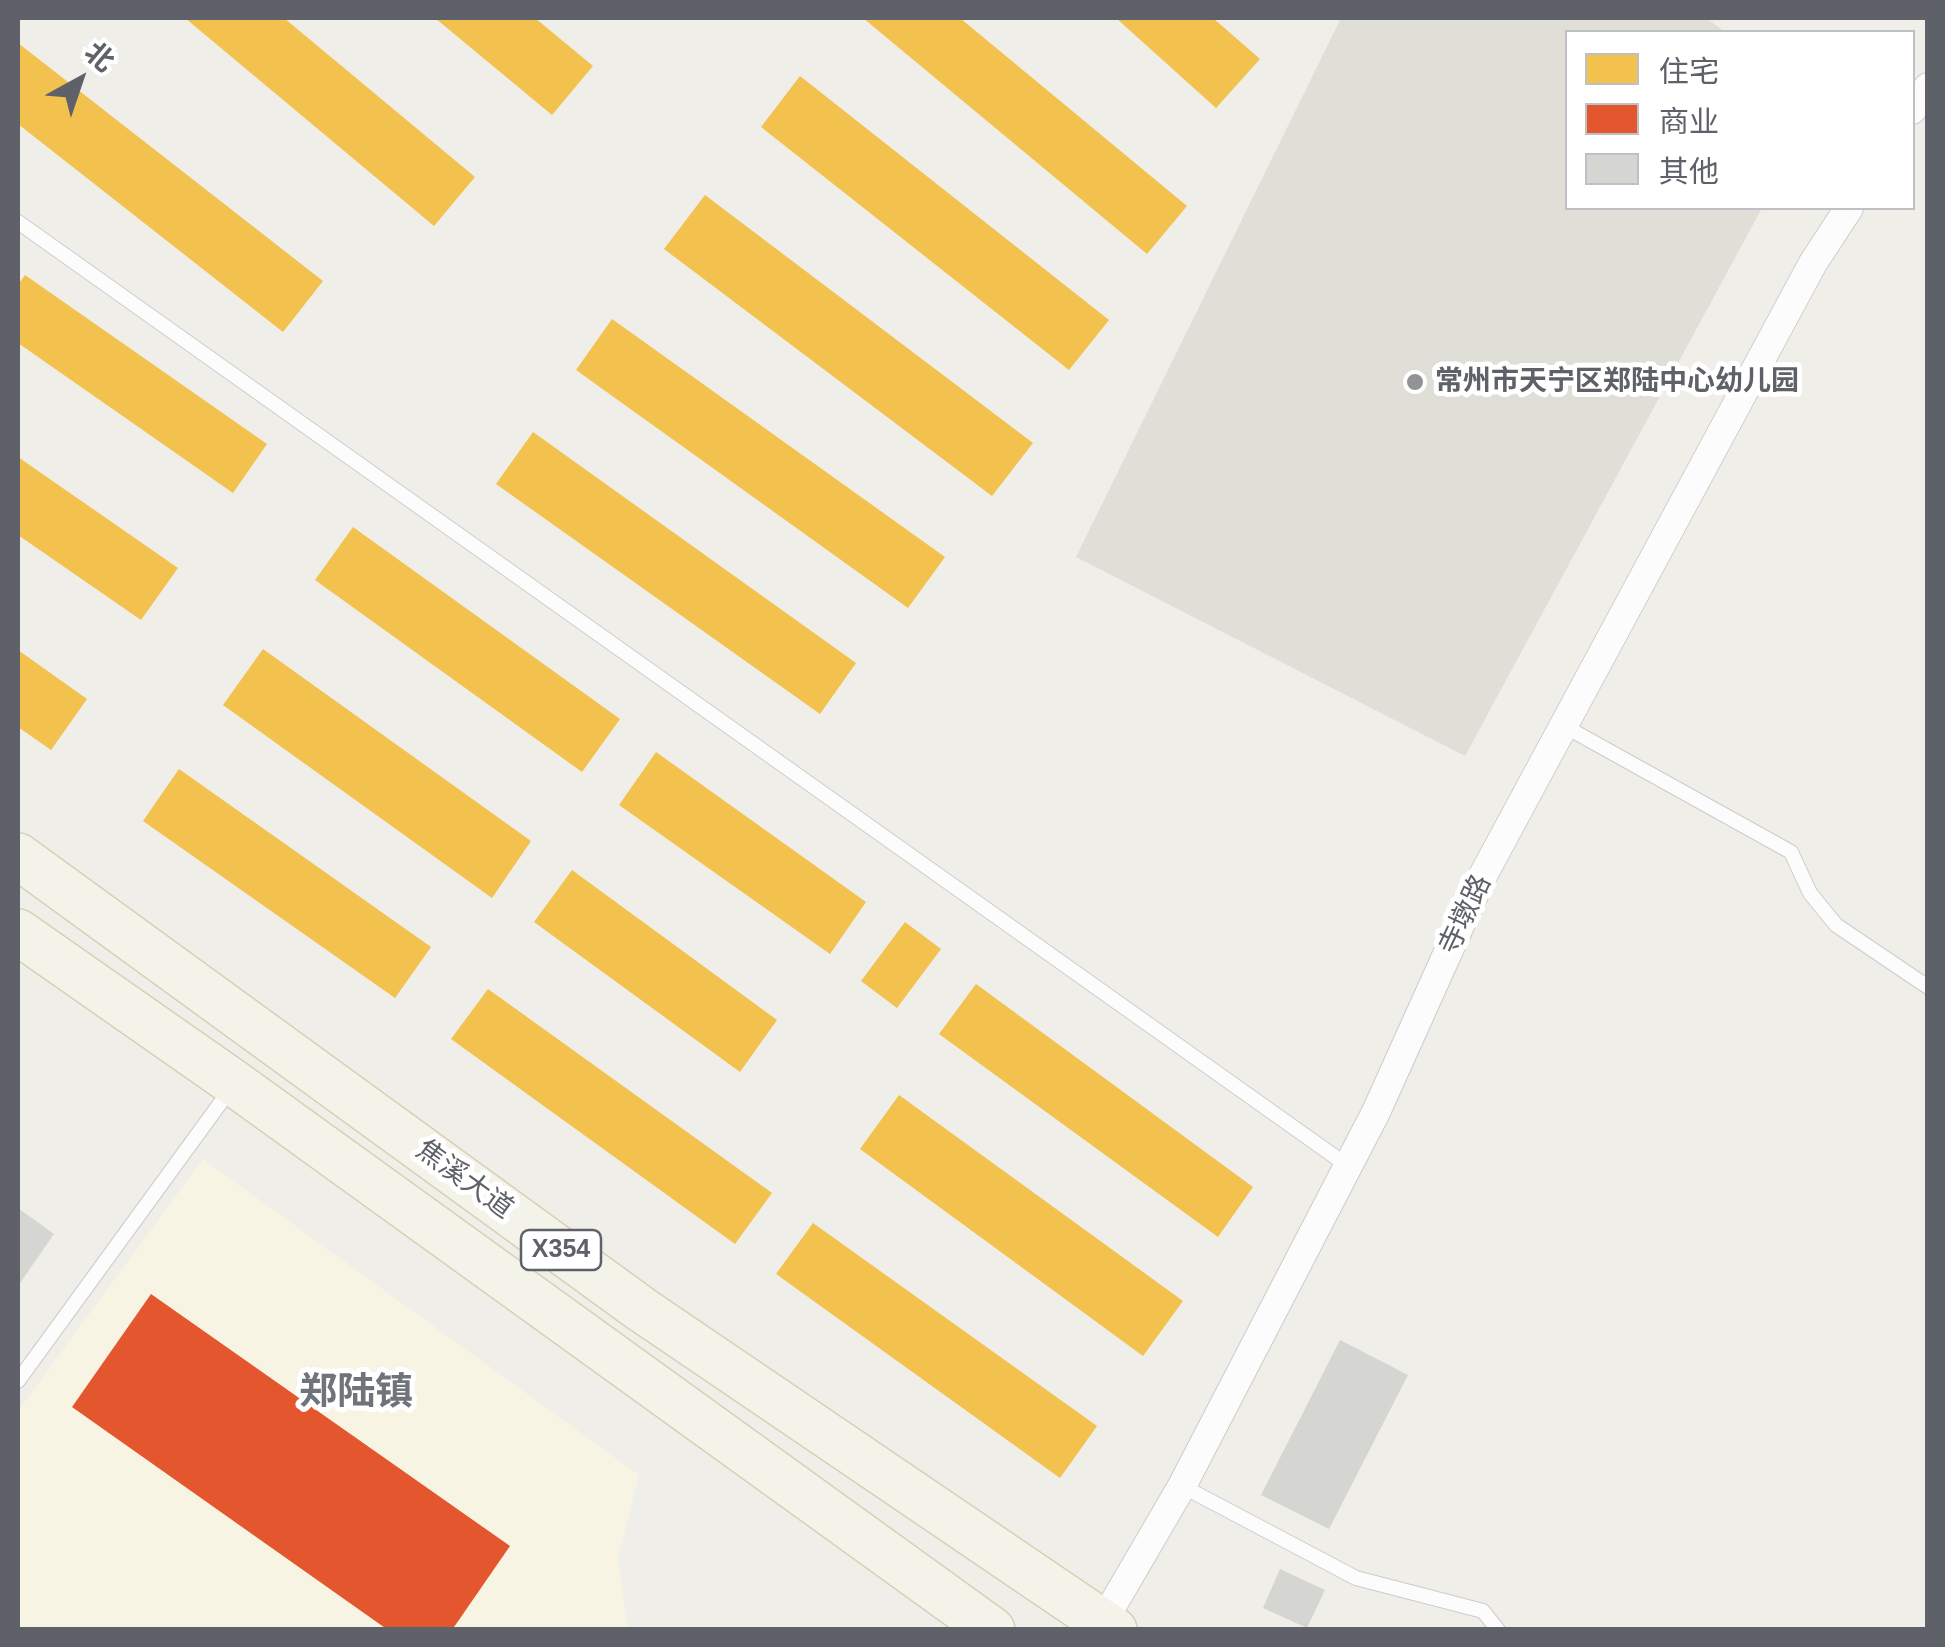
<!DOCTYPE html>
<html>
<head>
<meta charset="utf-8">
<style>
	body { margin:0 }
	#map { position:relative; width:1945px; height:1647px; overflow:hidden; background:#efeee9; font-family:Arial,"Noto Sans SC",sans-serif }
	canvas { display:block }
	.frame { position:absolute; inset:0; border:20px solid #5e6268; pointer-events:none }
	.legend { position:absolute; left:1565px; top:30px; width:350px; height:180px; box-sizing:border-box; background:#fff; border:2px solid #bfc0c3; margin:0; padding:12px 18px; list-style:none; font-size:30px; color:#5e6268 }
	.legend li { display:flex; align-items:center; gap:20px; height:50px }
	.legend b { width:50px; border:2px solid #bfc0c3 }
	.north { position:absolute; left:30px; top:30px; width:100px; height:100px; -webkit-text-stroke:8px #fff; paint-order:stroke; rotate:40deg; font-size:28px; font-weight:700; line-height:40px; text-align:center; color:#5e6268 }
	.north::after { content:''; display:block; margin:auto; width:35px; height:45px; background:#5e6268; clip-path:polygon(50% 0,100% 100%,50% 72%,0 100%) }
</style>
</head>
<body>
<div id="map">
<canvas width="1945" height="1647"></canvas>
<div class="frame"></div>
<ul class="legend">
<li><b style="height:28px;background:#f2c14e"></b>住宅</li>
<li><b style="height:28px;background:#e4572e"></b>商业</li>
<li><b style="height:28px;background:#d5d5d2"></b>其他</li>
</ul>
<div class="north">北</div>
</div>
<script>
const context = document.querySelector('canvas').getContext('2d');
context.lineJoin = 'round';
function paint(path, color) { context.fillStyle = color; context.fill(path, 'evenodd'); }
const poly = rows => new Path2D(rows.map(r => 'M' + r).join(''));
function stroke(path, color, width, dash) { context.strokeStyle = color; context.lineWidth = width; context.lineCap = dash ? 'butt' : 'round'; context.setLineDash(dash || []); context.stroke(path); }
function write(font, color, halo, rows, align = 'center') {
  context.font = font + ' Arial,"Noto Sans SC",sans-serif'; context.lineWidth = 10; context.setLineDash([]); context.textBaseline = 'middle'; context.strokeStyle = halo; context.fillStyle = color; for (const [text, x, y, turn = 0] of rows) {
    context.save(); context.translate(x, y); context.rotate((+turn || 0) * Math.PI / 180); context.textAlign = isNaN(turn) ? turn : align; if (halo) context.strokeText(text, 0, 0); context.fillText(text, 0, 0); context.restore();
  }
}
paint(poly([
	[203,1159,639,1475,618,1558,628,1629,18,1630,18,1411]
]), '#f8f4e3');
paint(poly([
	[1341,18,1706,18,1725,32,1568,32,1568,208,1762,208,1465,756,1076,557]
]), '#dfded7');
paint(poly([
	[185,18,284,18,475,177,434,226],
	[435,18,535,18,593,66,552,115],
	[863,18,960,18,1187,206,1147,254],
	[1116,18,1213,18,1260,59,1216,108],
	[18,43,323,281,283,332,18,124],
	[800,76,1109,320,1069,370,761,127],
	[705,195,1033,443,992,496,664,249],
	[25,275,267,444,233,493,18,343,18,285],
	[612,319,945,557,908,608,576,370],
	[533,432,856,663,820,714,496,484],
	[18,457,178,568,141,620,18,535],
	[353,527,620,719,582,772,315,580],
	[263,649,531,841,492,898,223,705],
	[18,650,87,699,51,750,18,727],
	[656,752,866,902,830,954,619,805],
	[179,769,431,947,395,998,143,821],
	[572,870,777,1020,740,1072,534,922],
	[905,922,941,949,897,1008,861,981],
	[976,984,1253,1187,1218,1237,939,1034],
	[488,989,772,1193,735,1244,451,1039],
	[899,1095,1183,1301,1143,1356,860,1149],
	[813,1223,1097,1426,1060,1478,776,1274]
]), '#f2c14e');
paint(poly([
	[151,1294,510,1546,452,1630,388,1630,72,1407]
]), '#e4572e');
paint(poly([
	[18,1208,54,1234,18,1286],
	[1340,1340,1408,1375,1329,1529,1261,1495],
	[1280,1569,1325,1590,1307,1628,1263,1608]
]), '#d5d5d2');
const lane = poly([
	[18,222,1348,1166],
	[1564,726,1791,852,1810,893,1836,925,1928,987],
	[18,1381,232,1087],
	[1182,1486,1356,1578,1483,1611,1498,1630]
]);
const street = poly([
	[1912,110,1928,87],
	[1098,1630,1182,1486,1376,1112,1481,879,1813,263,1849,208]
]);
const primary = poly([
	[18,856,641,1309,1114,1630],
	[18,932,234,1083,992,1630]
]);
stroke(lane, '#cccccb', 16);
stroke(street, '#cccccb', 30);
stroke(primary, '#d7d0b6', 48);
stroke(lane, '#fdfcfc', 14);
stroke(street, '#fdfcfc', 28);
stroke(primary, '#f4f3e9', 45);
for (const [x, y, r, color] of [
	[1415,382,10,"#919395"]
]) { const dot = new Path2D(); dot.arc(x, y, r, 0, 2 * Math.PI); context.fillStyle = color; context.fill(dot); stroke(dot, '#fff', 4); }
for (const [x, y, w] of [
	[561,1250,80]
]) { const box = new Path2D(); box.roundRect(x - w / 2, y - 20, w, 40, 8); context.fillStyle = '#fff'; context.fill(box); stroke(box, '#5e6268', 2.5); }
write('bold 25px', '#5e6268', null, [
	["X354",561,1250]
]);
write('bold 28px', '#5e6268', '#fff', [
	["常州市天宁区郑陆中心幼儿园",1435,382]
], 'left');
write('28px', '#5e6268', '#fff', [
	["寺墩路",1466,915,-65],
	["焦溪大道",464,1180,36]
]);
write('bold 38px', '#6f747a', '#fff', [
	["郑陆镇",356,1394]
]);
</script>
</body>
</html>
